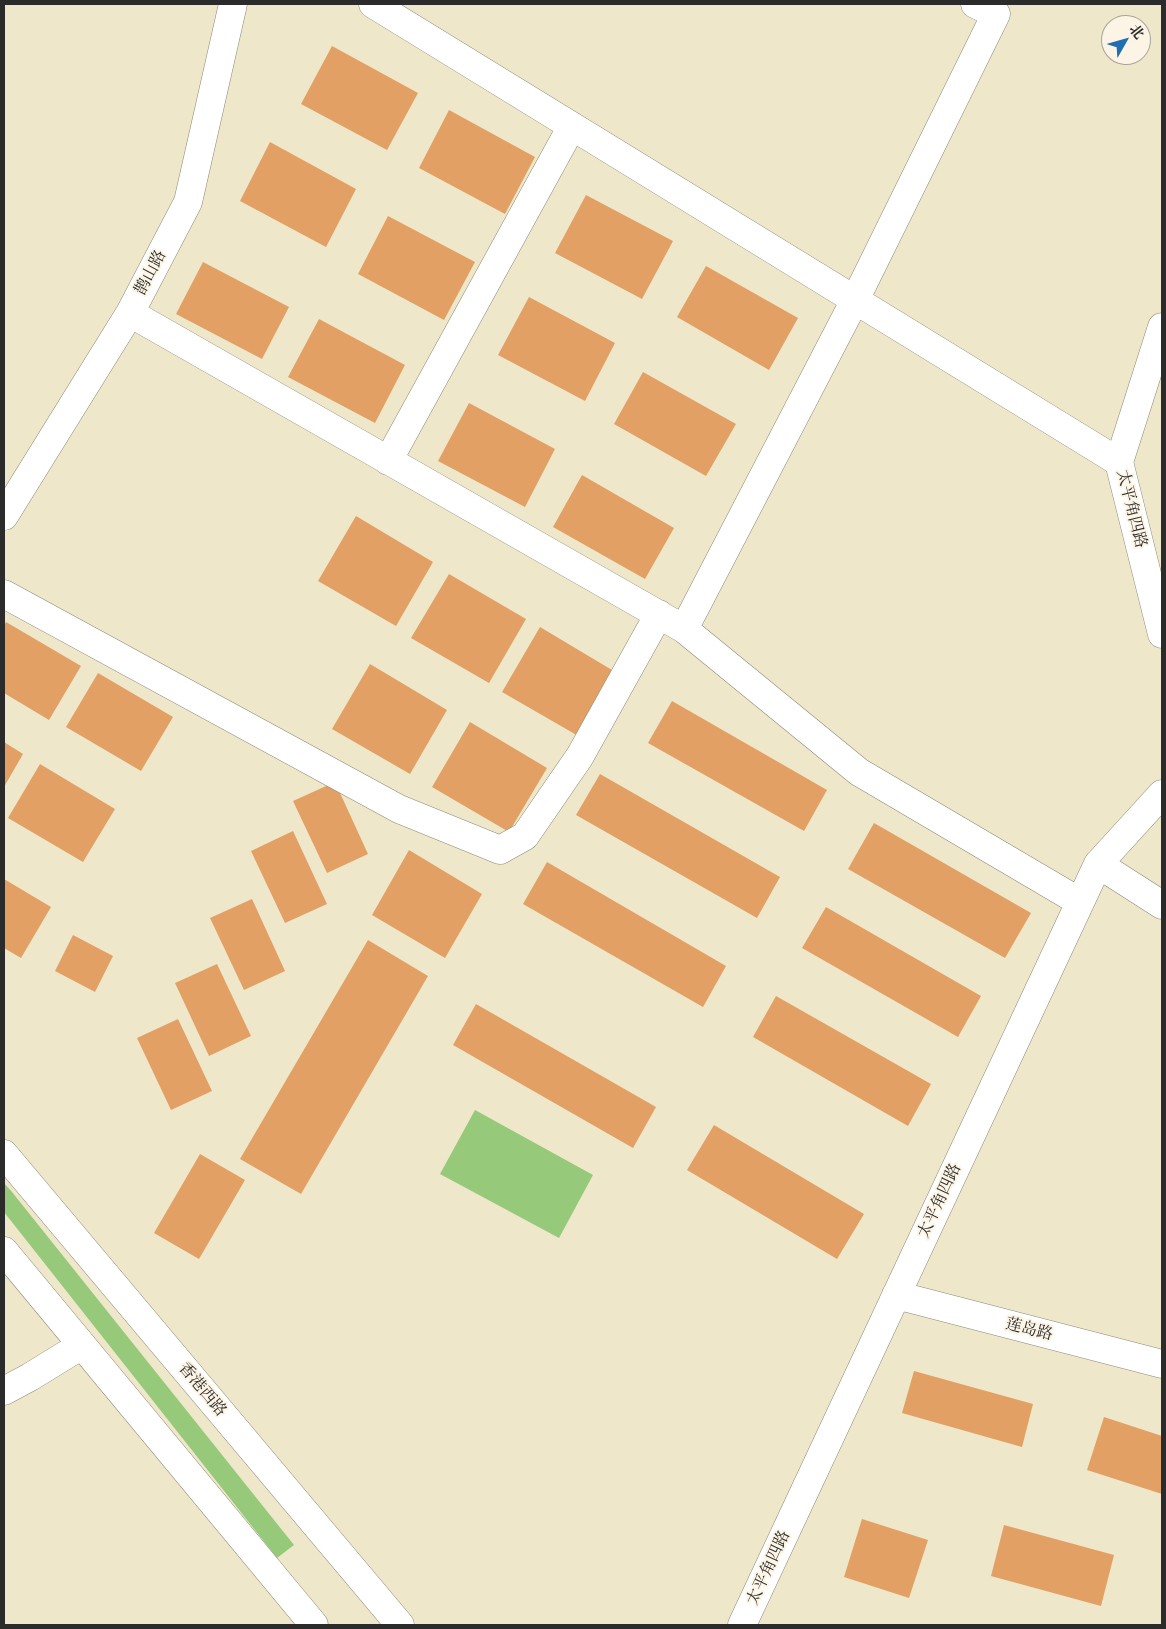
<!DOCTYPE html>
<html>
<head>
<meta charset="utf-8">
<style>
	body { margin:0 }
	#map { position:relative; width:1166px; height:1629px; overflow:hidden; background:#eee7c9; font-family:"Gentium Book Plus","Noto Serif SC",serif }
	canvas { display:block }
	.frame { position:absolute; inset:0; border:5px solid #2b2b2b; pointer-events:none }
	.north { position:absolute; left:1101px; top:15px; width:50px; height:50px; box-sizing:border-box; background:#fcf5e5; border:1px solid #a8a49b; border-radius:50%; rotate:52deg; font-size:14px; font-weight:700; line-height:20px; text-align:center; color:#2b2b2b }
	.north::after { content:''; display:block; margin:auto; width:18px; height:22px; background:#1f6fb2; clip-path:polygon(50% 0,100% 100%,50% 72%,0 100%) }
</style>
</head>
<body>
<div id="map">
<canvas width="1166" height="1629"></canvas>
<div class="frame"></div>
<div class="north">北</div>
</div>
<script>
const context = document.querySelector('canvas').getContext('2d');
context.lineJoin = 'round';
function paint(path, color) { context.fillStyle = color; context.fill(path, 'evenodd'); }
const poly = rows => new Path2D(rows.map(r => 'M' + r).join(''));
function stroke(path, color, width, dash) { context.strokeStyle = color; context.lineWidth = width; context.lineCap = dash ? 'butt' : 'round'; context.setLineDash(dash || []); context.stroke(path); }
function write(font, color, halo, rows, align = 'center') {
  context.font = font + ' "Gentium Book Plus","Noto Serif SC",serif'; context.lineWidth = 4; context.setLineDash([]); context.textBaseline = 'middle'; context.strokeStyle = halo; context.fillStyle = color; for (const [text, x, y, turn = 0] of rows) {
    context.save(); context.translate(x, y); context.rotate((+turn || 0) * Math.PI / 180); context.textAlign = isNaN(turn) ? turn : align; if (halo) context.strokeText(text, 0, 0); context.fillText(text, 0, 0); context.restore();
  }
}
paint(poly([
	[475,1110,593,1175,559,1238,440,1174],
	[4,1183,12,1192,294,1545,277,1558,4,1212]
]), '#96c979');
paint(poly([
	[332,46,418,93,387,150,301,104],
	[449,110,535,157,505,214,419,168],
	[270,142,356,189,326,247,240,201],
	[586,195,673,241,642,299,555,253],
	[388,216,475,262,444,320,358,274],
	[203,262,289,307,262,359,176,314],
	[706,266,798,318,769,370,677,317],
	[529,297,615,343,585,401,498,355],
	[319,319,405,365,375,423,288,377],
	[643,372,736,424,706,476,614,424],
	[469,403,555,449,525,507,438,461],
	[582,475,674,528,645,579,553,527],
	[356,516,433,562,396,626,318,581],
	[449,574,526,619,489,683,411,638],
	[6,622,81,666,49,720,4,693,4,626],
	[540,627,617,673,580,737,502,692],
	[370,664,447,710,410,774,332,729],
	[98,673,173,717,141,771,66,727],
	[672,701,827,790,804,831,648,743],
	[470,722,547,768,509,832,432,787],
	[4,742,23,754,4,787],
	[40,764,115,809,83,862,8,818],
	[600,774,780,877,757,918,576,815],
	[335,782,368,854,327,873,293,801],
	[874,823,1031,913,1005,958,848,869],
	[293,831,327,904,285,923,251,851],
	[409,850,482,894,445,958,372,915],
	[547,862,726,966,703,1007,523,904],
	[4,879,51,907,21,958,4,948],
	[252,899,285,971,244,990,210,918],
	[826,907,981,996,958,1037,802,948],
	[73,935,113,956,95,992,55,971],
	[368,940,428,976,301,1194,240,1159],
	[217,964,251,1036,209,1056,175,983],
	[776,996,931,1084,908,1126,753,1037],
	[476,1004,656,1107,633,1148,453,1045],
	[178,1019,212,1091,171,1110,137,1038],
	[714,1125,864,1214,837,1259,687,1170],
	[200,1154,245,1180,199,1259,154,1233],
	[914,1371,1033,1404,1022,1447,902,1413],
	[1104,1417,1162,1436,1162,1494,1087,1470],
	[862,1519,928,1540,909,1598,844,1577],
	[1004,1525,1114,1555,1101,1606,991,1576]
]), '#e2a065');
const minor = poly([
	[373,4,1119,462],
	[130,313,684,629,855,300,996,14,975,4],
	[1162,327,1119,462,1162,634],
	[388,461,572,126],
	[4,516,130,313,188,202,233,4],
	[4,594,399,809,500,850,525,836,580,756,659,614],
	[684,629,859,772,1080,902],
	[1098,864,1162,905],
	[896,1295,1162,1364],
	[4,1391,30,1377,82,1345],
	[742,1625,1098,864,1162,794]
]);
const major = poly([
	[4,1154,400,1625],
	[4,1251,314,1625]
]);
stroke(minor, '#8c897a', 29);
stroke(major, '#8c897a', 29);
stroke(minor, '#fff', 28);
stroke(major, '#fff', 28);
write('16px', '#2b2b2b', '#fcf5e5', [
	["鹊山路",151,273,-62],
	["太平角四路",1131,509,76],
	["太平角四路",940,1201,-65],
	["莲岛路",1029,1330,14],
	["香港西路",202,1390,50],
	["太平角四路",769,1568,-65]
]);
</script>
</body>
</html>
